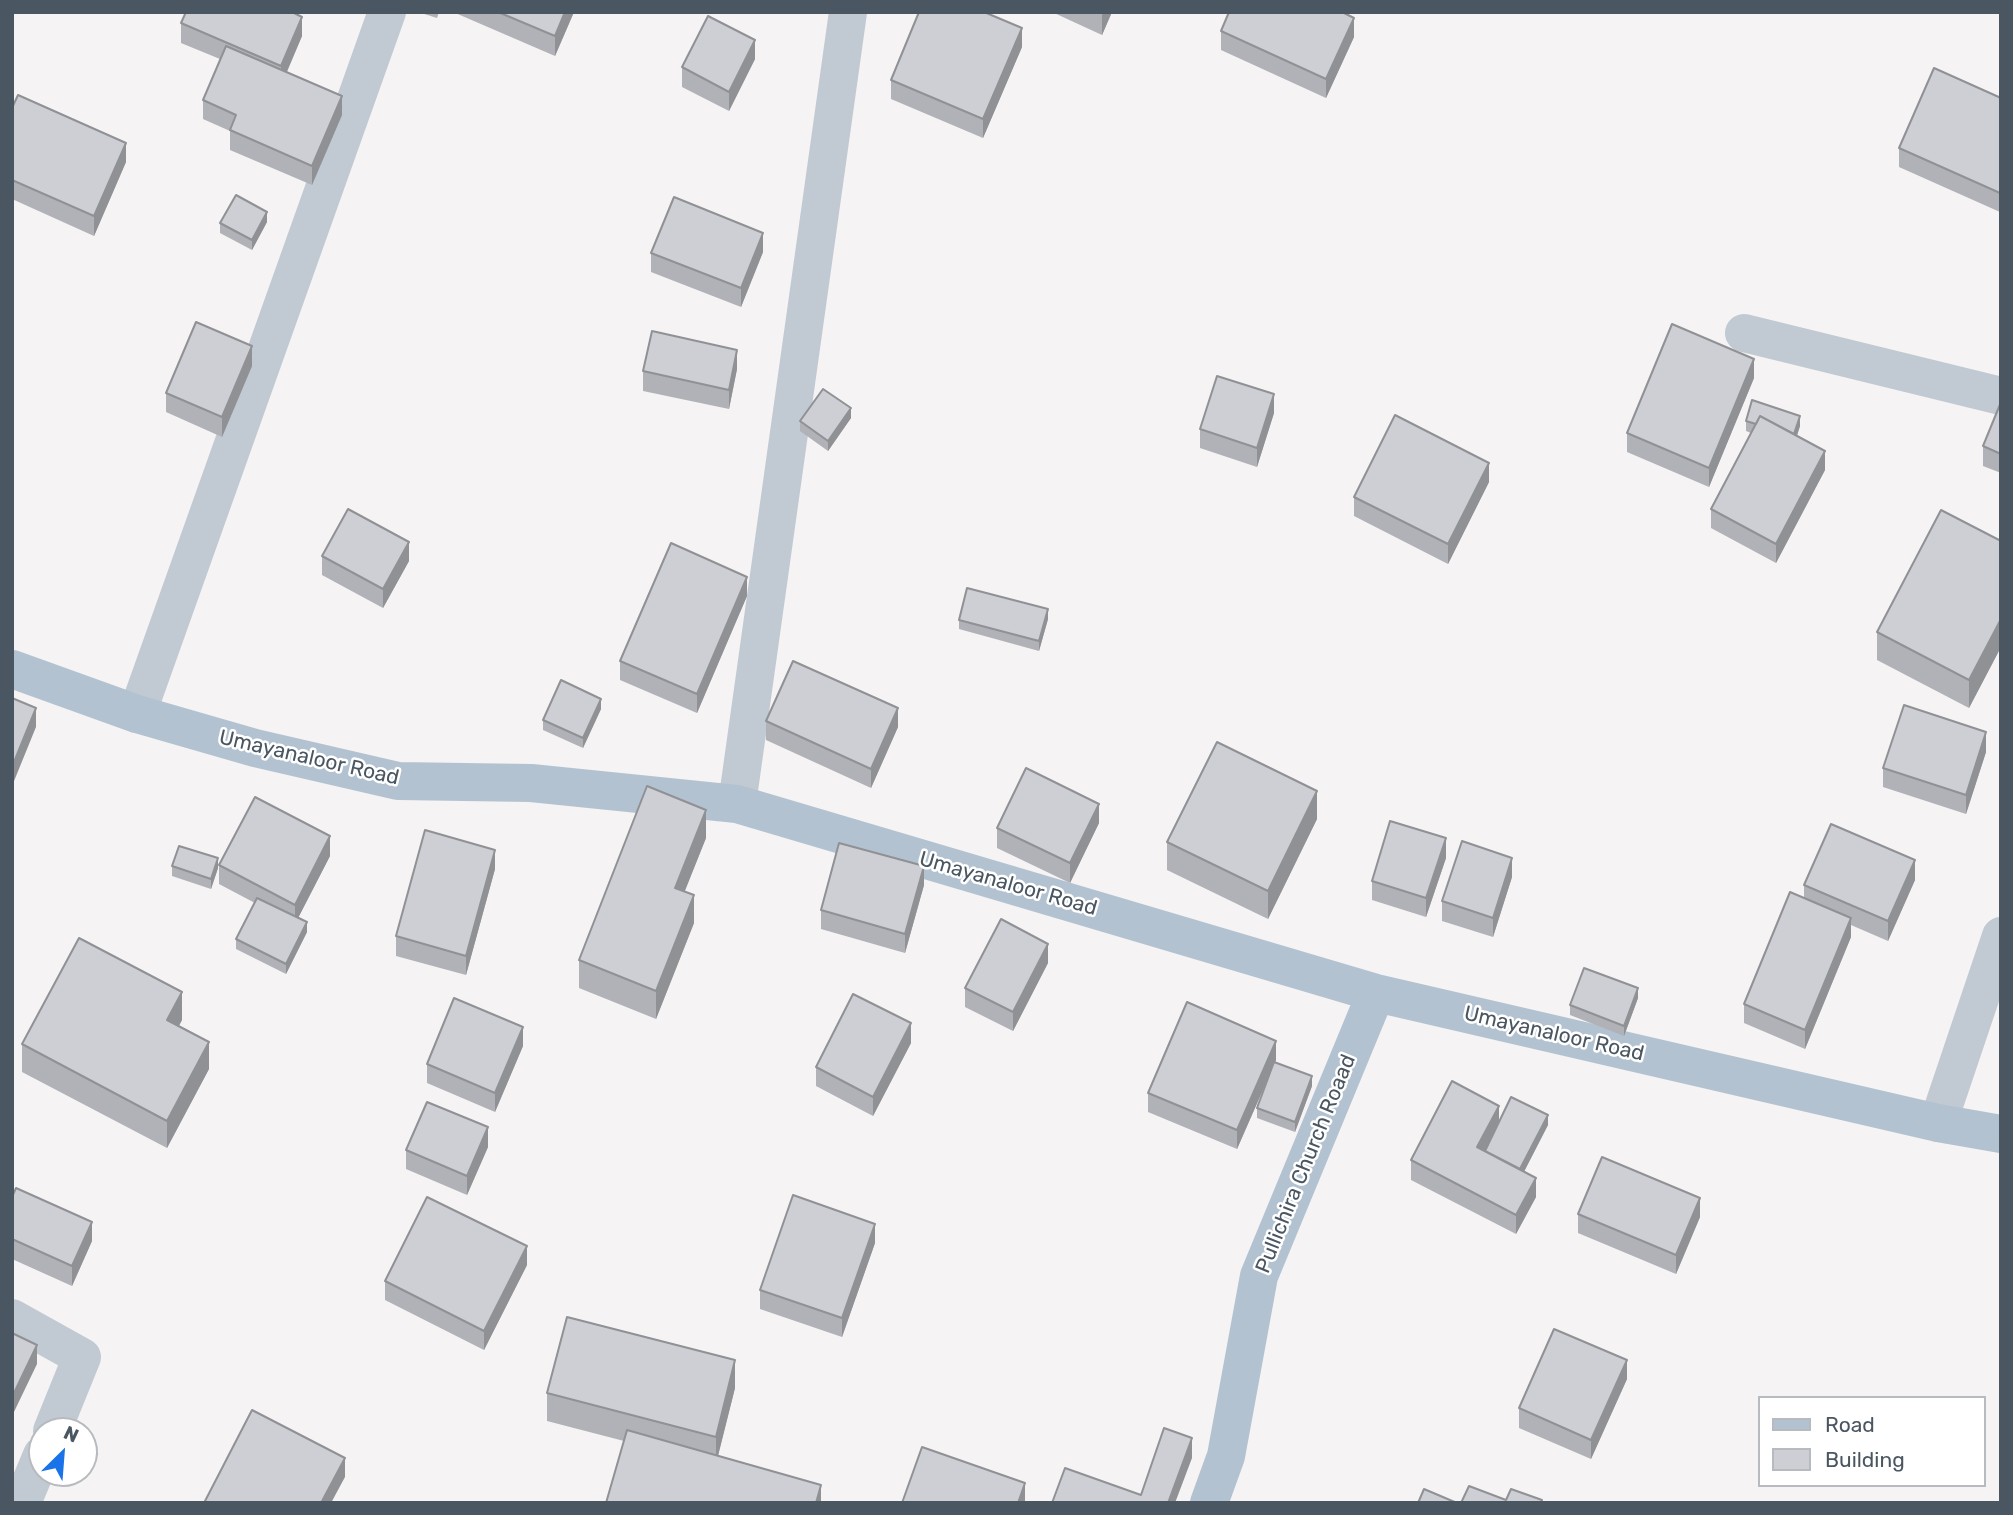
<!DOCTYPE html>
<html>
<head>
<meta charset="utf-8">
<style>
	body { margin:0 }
	#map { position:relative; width:2013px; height:1515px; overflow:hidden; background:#f5f3f3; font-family:Rubik,sans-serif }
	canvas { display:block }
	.frame { position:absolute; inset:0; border:14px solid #4a5661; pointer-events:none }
	.legend { position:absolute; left:1758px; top:1396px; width:228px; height:91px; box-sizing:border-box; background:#fff; border:2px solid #b7bbc0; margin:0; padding:9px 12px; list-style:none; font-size:21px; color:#4a5661 }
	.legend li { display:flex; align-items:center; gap:14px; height:35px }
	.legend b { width:35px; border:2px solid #b7bbc0 }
	.north { position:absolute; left:28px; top:1417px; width:70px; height:70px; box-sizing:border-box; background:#fff; border:2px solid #b7bbc0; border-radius:50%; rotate:25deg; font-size:19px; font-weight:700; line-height:28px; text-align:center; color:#4a5661 }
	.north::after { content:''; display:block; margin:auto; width:24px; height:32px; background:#1a73e8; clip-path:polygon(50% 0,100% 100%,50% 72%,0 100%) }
</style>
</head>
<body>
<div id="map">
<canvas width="2013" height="1515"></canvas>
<div class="frame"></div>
<ul class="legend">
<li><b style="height:9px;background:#b3c2d1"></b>Road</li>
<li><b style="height:19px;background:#cdcfd5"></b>Building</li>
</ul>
<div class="north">N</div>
</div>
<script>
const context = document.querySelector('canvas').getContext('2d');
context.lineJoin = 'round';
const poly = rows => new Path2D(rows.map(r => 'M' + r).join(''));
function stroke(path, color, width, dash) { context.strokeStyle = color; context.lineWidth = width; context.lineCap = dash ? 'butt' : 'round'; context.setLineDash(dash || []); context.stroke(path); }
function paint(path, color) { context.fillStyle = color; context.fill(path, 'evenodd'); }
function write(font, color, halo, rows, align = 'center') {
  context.font = font + ' Rubik,sans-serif'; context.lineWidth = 5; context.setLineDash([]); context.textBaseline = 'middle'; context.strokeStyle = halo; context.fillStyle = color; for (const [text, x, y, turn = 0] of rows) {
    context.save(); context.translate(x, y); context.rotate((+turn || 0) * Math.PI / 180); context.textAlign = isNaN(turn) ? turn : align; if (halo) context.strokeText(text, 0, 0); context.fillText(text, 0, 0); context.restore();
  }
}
stroke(poly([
	[1744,333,2001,396],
	[137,714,387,12],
	[737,804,848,12],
	[1938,1123,2001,936],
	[12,1318,82,1357,52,1431],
	[22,1503,42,1455]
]), '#c1cad2', 38);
stroke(poly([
	[12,669,137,714,255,748,398,781,531,783,737,804,1376,993,1938,1123,2001,1134],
	[1209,1503,1226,1456,1259,1276,1376,993]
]), '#b3c2d1', 38);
paint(poly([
	[418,12,439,12,437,18],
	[453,12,574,12,555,56],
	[1052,12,1112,12,1102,35],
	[181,23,302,36,287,72,342,115,312,185,230,150,230,131,203,119,203,100,220,59,181,43],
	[1221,31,1354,37,1326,98,1221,50],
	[1022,47,983,138,891,99,891,80],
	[755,59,729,111,682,87,682,67],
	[2001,98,2001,209,2000,212,1899,167,1899,148],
	[12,108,126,162,94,236,12,199],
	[267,222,252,250,220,233,220,223],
	[763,252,741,307,651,272,651,253],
	[252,366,222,437,166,412,166,393],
	[737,369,729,409,643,391,643,371],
	[1754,378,1709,487,1627,452,1627,433],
	[2001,402,2001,473,1983,466,1983,446],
	[1274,413,1257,467,1200,448,1200,429],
	[851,418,828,451,800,431,800,421],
	[1746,421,1800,426,1797,436,1825,470,1776,563,1711,528,1711,509,1751,433,1746,431],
	[1489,482,1448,564,1354,516,1354,497],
	[2001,541,2001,647,1969,708,1877,660,1877,632],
	[322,556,409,561,383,608,322,575],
	[747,596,697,713,620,680,620,661],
	[1048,619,1039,651,959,629,959,620],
	[601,709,583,748,543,730,543,720],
	[766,721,898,727,871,788,766,740],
	[1986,752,1966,814,1883,787,1883,768],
	[1317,819,1268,919,1167,870,1167,842],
	[1099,823,1070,883,997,848,997,828],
	[706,838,684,892,694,923,656,1019,579,988,579,960],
	[330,856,298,918,307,932,286,974,236,949,236,939,255,903,219,884,219,865],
	[1446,858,1426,917,1372,900,1372,881],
	[172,866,218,868,211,889,172,876],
	[495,869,466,975,396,956,396,936],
	[1512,877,1493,937,1442,921,1442,901],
	[1915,880,1888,941,1851,925,1851,937,1805,1049,1744,1023,1744,1004,1804,898,1804,885],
	[924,885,905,953,821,929,821,910],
	[1048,963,1013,1031,965,1007,965,988],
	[1638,998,1624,1036,1570,1015,1570,1005],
	[182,1020,179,1026,209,1069,167,1148,22,1072,22,1044],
	[911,1043,873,1116,816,1086,816,1067],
	[523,1046,495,1112,427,1083,427,1064],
	[1276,1060,1275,1063,1312,1086,1295,1132,1257,1118,1257,1108,1269,1076,1237,1149,1148,1112,1148,1093],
	[1499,1122,1548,1125,1524,1172,1536,1197,1516,1234,1411,1180,1411,1160],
	[488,1147,467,1195,406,1169,406,1150],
	[12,1197,92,1241,72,1286,12,1259],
	[1578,1214,1700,1217,1676,1274,1578,1233],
	[875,1243,842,1337,760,1309,760,1290],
	[527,1265,484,1350,385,1300,385,1281],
	[1627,1379,1591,1459,1519,1428,1519,1408],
	[735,1388,718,1455,821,1503,624,1441,547,1421,547,1393]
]), '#b0b2b7');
paint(poly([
	[565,12,574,12,555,56,555,36],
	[1104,12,1112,12,1102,35,1102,15],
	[302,17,302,36,281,85,281,66],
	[1354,18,1354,37,1326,98,1326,79],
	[1022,28,1022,47,983,138,983,119],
	[755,40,755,59,729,111,729,92],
	[342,96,342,115,312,185,312,166],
	[126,143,126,162,94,236,94,216],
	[2001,190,2001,209,2000,212,2000,193],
	[267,212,267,222,252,250,252,240],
	[763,233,763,252,741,307,741,288],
	[252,346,252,366,222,437,222,417],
	[737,350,737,369,729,409,729,390],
	[1754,359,1754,378,1709,487,1709,468],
	[1274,394,1274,413,1257,467,1257,448],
	[851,408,851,418,828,451,828,441],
	[1800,416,1800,426,1793,447,1793,437],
	[1825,451,1825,470,1776,563,1776,544],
	[1489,463,1489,482,1448,564,1448,544],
	[409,542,409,561,383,608,383,589],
	[747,577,747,596,697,713,697,694],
	[1048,609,1048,619,1039,651,1039,641],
	[2001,619,2001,647,1969,708,1969,680],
	[601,699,601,709,583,748,583,738],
	[36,708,36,727,12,786,12,767],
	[898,708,898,727,871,788,871,769],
	[1986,732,1986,752,1966,814,1966,795],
	[1317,791,1317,819,1268,919,1268,891],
	[1099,804,1099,823,1070,883,1070,863],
	[706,810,706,838,675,916,675,888],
	[330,836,330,856,295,924,295,905],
	[1446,838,1446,858,1426,917,1426,898],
	[495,850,495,869,466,975,466,956],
	[218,858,218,868,211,889,211,879],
	[1512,858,1512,877,1493,937,1493,918],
	[1915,860,1915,880,1888,941,1888,921],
	[924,866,924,885,905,953,905,934],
	[694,895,694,923,656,1019,656,991],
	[1851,918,1851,937,1805,1049,1805,1030],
	[307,922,307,932,286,974,286,964],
	[1048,944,1048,963,1013,1031,1013,1012],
	[1638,988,1638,998,1624,1036,1624,1026],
	[182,992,182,1020,167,1047,167,1020],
	[911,1023,911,1043,873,1116,873,1097],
	[523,1027,523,1046,495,1112,495,1093],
	[1276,1041,1276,1060,1237,1149,1237,1130],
	[209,1042,209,1069,167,1148,167,1121],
	[1312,1076,1312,1086,1295,1132,1295,1122],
	[1499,1106,1499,1125,1477,1166,1477,1147],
	[1548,1115,1548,1125,1517,1185,1517,1175],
	[488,1127,488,1147,467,1195,467,1176],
	[1536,1178,1536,1197,1516,1234,1516,1215],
	[1700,1198,1700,1217,1676,1274,1676,1255],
	[92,1222,92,1241,72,1286,72,1266],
	[875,1224,875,1243,842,1337,842,1318],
	[527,1246,527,1265,484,1350,484,1331],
	[37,1345,37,1364,13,1414,13,1395],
	[735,1360,735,1388,716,1464,716,1437],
	[1627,1360,1627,1379,1591,1459,1591,1440],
	[1192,1438,1192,1458,1175,1503,1168,1503],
	[345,1458,345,1477,331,1503,321,1503],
	[1025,1483,1025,1503,1018,1503],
	[821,1485,821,1503,816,1503]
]), '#909195');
const building = poly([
	[186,12,292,12,302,17,281,66,181,23,186,12],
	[498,12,565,12,555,36,498,12],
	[919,12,984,12,1022,28,983,119,891,80,919,12],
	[1229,12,1342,12,1354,18,1326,79,1221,31,1229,12],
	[708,16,755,40,729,92,682,67,708,16],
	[226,46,342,96,312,166,230,130,236,115,203,100,226,46],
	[1934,68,2001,98,2001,190,2000,193,1899,148,1934,68],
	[18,95,126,143,94,216,12,180,12,108,18,95],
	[236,195,267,212,252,240,220,223,236,195],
	[674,197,763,233,741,288,651,253,674,197],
	[196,322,252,346,222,417,166,393,196,322],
	[1672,324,1754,359,1709,468,1627,433,1672,324],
	[652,331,737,350,729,390,643,371,652,331],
	[1217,376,1274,394,1257,448,1200,429,1217,376],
	[823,389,851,408,828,441,800,421,823,389],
	[1752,400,1800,416,1794,434,1760,416,1756,424,1746,421,1752,400],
	[2001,402,2001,454,1983,446,2001,402],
	[1395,415,1489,463,1448,544,1354,497,1395,415],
	[1760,416,1825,451,1776,544,1711,509,1760,416],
	[348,509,409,542,383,589,322,556,348,509],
	[1941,510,2001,541,2001,619,1969,680,1877,632,1941,510],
	[671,543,747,577,697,694,620,661,671,543],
	[967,588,1048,609,1039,641,959,620,967,588],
	[793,661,898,708,871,769,766,721,793,661],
	[561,680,601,699,583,738,543,720,561,680],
	[12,698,36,708,12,767,12,698],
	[1904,705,1986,732,1966,795,1883,768,1904,705],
	[1217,742,1317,791,1268,891,1167,842,1217,742],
	[1026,768,1099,804,1070,863,997,828,1026,768],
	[647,786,706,810,675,888,694,895,656,991,579,960,647,786],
	[255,797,330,836,295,905,219,865,255,797],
	[1390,821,1446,838,1426,898,1372,881,1390,821],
	[1831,824,1915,860,1888,921,1804,885,1831,824],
	[425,830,495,850,466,956,396,936,425,830],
	[1462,841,1512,858,1493,918,1442,901,1462,841],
	[839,843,924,866,905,934,821,910,839,843],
	[179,846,218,858,211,879,172,866,179,846],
	[1790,892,1851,918,1805,1030,1744,1004,1790,892],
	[257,898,307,922,286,964,236,939,257,898],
	[1001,919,1048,944,1013,1012,965,988,1001,919],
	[79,938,182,992,167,1020,209,1042,167,1121,22,1044,79,938],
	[1584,968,1638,988,1624,1026,1570,1005,1584,968],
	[853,994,911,1023,873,1097,816,1067,853,994],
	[454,998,523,1027,495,1093,427,1064,454,998],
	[1187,1002,1276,1041,1237,1130,1148,1093,1187,1002],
	[1274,1062,1312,1076,1295,1122,1257,1108,1274,1062],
	[1452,1081,1499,1106,1477,1147,1536,1178,1516,1215,1411,1160,1452,1081],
	[1511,1097,1548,1115,1520,1169,1485,1151,1511,1097],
	[427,1102,488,1127,467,1176,406,1150,427,1102],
	[1602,1157,1700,1198,1676,1255,1578,1214,1602,1157],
	[16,1188,92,1222,72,1266,12,1239,12,1197,16,1188],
	[793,1195,875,1224,842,1318,760,1290,793,1195],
	[427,1197,527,1246,484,1331,385,1281,427,1197],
	[567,1317,735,1360,716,1437,547,1393,567,1317],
	[1554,1329,1627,1360,1591,1440,1519,1408,1554,1329],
	[12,1333,37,1345,13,1395,12,1394,12,1333],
	[252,1410,345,1458,321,1503,204,1503,252,1410],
	[1164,1428,1192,1438,1168,1503,1052,1503,1065,1468,1141,1495,1164,1428],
	[627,1430,821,1485,816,1503,606,1503,627,1430],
	[922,1447,1025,1483,1018,1503,902,1503,922,1447],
	[1469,1486,1506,1500,1511,1489,1542,1500,1541,1503,1461,1503,1469,1486],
	[1424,1489,1457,1503,1418,1503,1424,1489]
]);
paint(building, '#cdcfd5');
stroke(building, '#909195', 2);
write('21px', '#4a5661', '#fff', [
	["Umayanaloor Road",309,758,13],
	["Umayanaloor Road",1008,884,16],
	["Umayanaloor Road",1554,1034,13],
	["Pullichira Church Roaad",1306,1164,-68]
]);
</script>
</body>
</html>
